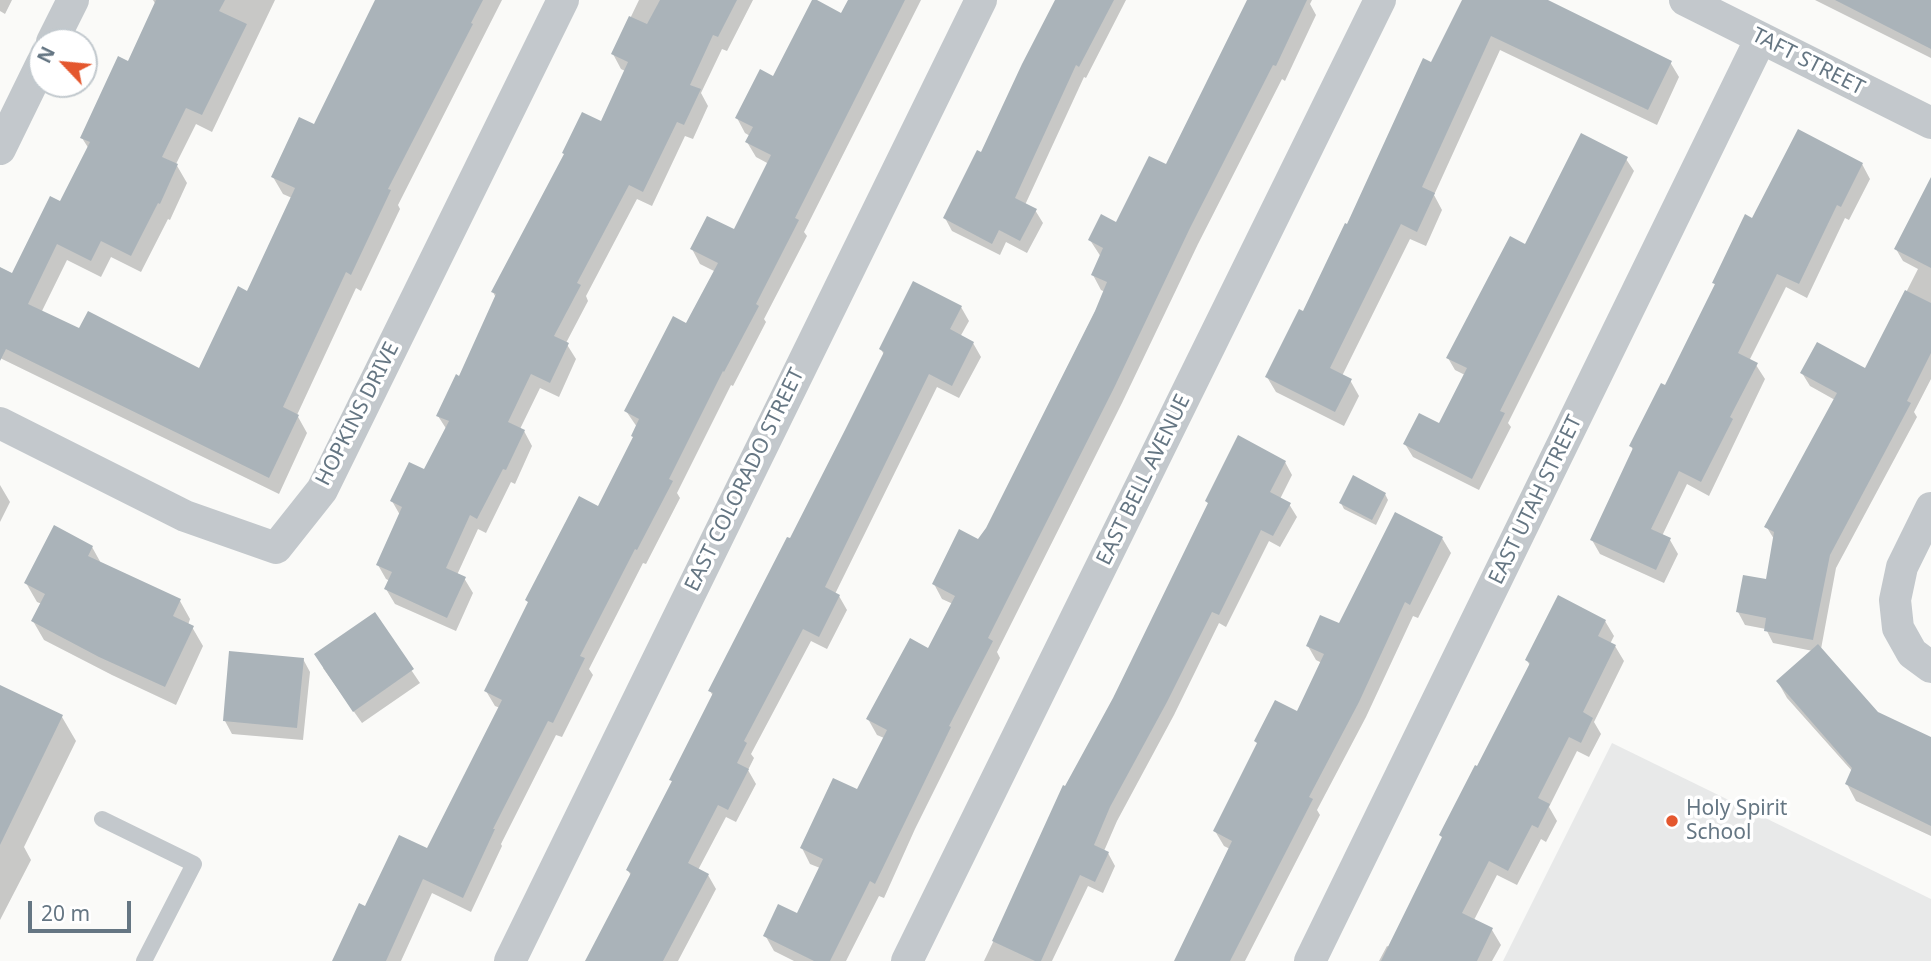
<!DOCTYPE html>
<html>
<head>
<meta charset="utf-8">
<style>
	body { margin:0 }
	#map { position:relative; width:1931px; height:961px; overflow:hidden; background:#fafaf8; font-family:"Noto Sans",sans-serif }
	canvas { display:block }
	.north { position:absolute; left:28px; top:28px; width:70px; height:70px; box-sizing:border-box; background:#fff; border:2px solid #c1c8cd; border-radius:50%; rotate:296deg; font-size:19px; font-weight:700; line-height:28px; text-align:center; color:#657683 }
	.north::after { content:''; display:block; margin:auto; width:24px; height:32px; background:#e4572e; clip-path:polygon(50% 0,100% 100%,50% 72%,0 100%) }
	.scale { position:absolute; left:28px; top:901px; width:103px; height:32px; box-sizing:border-box; border:4px solid #657683; border-top:0; padding-left:9px; font-size:21px; line-height:24px; white-space:nowrap; color:#657683; -webkit-text-stroke:5px #fff; paint-order:stroke }
</style>
</head>
<body>
<div id="map">
<canvas width="1931" height="961"></canvas>
<div class="north">N</div>
<div class="scale">20 m</div>
</div>
<script>
const context = document.querySelector('canvas').getContext('2d');
context.lineJoin = 'round';
function paint(path, color) { context.fillStyle = color; context.fill(path, 'evenodd'); }
const poly = rows => new Path2D(rows.map(r => 'M' + r).join(''));
function stroke(path, color, width, dash) { context.strokeStyle = color; context.lineWidth = width; context.lineCap = dash ? 'butt' : 'round'; context.setLineDash(dash || []); context.stroke(path); }
function write(font, color, halo, rows, align = 'center') {
  context.font = font + ' "Noto Sans",sans-serif'; context.lineWidth = 7; context.setLineDash([]); context.textBaseline = 'middle'; context.strokeStyle = halo; context.fillStyle = color; for (const [text, x, y, turn = 0] of rows) {
    context.save(); context.translate(x, y); context.rotate((+turn || 0) * Math.PI / 180); context.textAlign = isNaN(turn) ? turn : align; if (halo) context.strokeText(text, 0, 0); context.fillText(text, 0, 0); context.restore();
  }
}
paint(poly([
	[1612,743,1931,899,1931,961,1503,961]
]), '#e8e9e9');
paint(poly([
	[0,0,12,0,5,14,0,11],
	[153,0,275,0,212,132,196,124,176,164,187,183,170,220,168,219,141,272,111,257,101,277,67,260,41,313,80,331,200,370,248,293,292,198,283,194,273,177,315,126,377,0,502,0,398,205,400,209,361,291,356,288,297,415,307,433,279,494,0,358,0,269,13,275,60,203,89,149,82,138,129,63,156,5],
	[639,0,753,0,727,51,722,49,701,93,708,106,693,139,685,136,652,206,637,199,586,296,588,301,566,343,576,359,559,397,540,388,520,429,524,431,532,446,515,484,511,482,486,533,478,529,457,575,464,578,473,593,456,631,395,604,386,589,390,581,386,579,378,565,400,515,392,501,425,472,447,430,438,416,460,378,496,298,493,292,601,123,625,71,621,69,613,54],
	[850,0,921,0,804,232,807,236,764,319,766,322,733,386,731,385,677,493,680,498,646,564,643,563,589,669,593,675,562,737,556,735,501,844,502,846,471,912,432,893,401,961,334,961,366,908,427,850,500,708,495,706,486,691,529,604,527,600,599,508,634,439,637,427,626,411,687,326,716,272,700,264,692,249,734,231,769,164,756,157,747,142,750,136,745,133,737,118,773,79,842,15],
	[1057,0,1126,0,1086,78,1084,77,1025,205,1035,210,1043,223,1027,253,1006,242,1000,255,952,231,945,218,982,154],
	[1249,0,1312,0,1310,4,1316,15,1285,81,1282,79,1198,244,1122,403,997,652,1000,658,915,829,884,898,879,896,846,961,794,961,774,951,765,935,797,915,820,868,810,864,802,848,858,792,884,738,877,735,868,719,929,650,953,604,942,599,934,584,979,541,987,528,1105,292,1101,290,1093,275,1101,257,1090,240,1117,224,1167,167],
	[1464,0,1542,0,1670,62,1679,77,1657,125,1500,50,1434,195,1442,210,1426,246,1410,239,1342,376,1350,380,1359,396,1344,426,1276,392,1267,377,1304,313],
	[1815,0,1931,0,1931,58],
	[1626,159,1634,171,1508,423,1511,427,1479,490,1413,457,1405,444,1439,425,1465,375,1455,370,1448,358],
	[1862,164,1870,179,1849,220,1845,218,1807,298,1786,287,1749,361,1756,365,1765,379,1709,496,1687,484,1662,536,1670,540,1678,554,1664,583,1600,554,1592,540,1633,450,1631,446,1666,387,1716,286,1714,283,1753,220],
	[1931,192,1931,379,1914,412,1917,417,1836,568,1821,649,1877,713,1931,739,1931,836,1856,801,1847,784,1853,772,1787,698,1778,682,1813,651,1773,643,1766,629,1745,625,1738,612,1767,581,1774,539,1766,526,1835,400,1810,386,1802,373,1866,371,1918,269,1903,261,1896,249],
	[961,307,969,321,960,337,973,343,981,357,959,398,937,387,835,594,839,596,847,610,827,649,811,641,751,754,754,758,748,770,756,784,736,822,726,817,698,870,708,875,716,889,678,961,587,961,631,876,628,870,673,783,671,780,713,696,710,691,791,541,884,355,881,349],
	[1285,462,1292,475,1280,499,1289,504,1297,517,1280,547,1269,541,1226,627,1219,623,1174,715,1117,821,1104,851,1108,853,1115,866,1103,893,1088,886,1052,961,984,961,1066,789,1114,699,1209,505,1207,501],
	[0,485,10,502,0,522],
	[1385,494,1388,500,1376,525,1344,509,1341,503],
	[1442,538,1451,553,1418,618,1413,616,1366,717,1317,810,1320,815,1245,961,1176,961,1230,849,1224,846,1215,831,1298,713,1322,663,1316,660,1308,646,1340,626],
	[92,547,102,565,180,601,190,619,188,625,192,627,203,646,176,705,112,675,44,640,33,621,42,604,37,602,26,583],
	[374,615,420,683,362,723,323,668],
	[1605,621,1614,636,1610,644,1615,646,1624,661,1594,722,1601,734,1589,757,1577,751,1549,807,1557,821,1546,842,1541,839,1517,885,1497,875,1474,920,1492,930,1501,945,1492,961,1379,961,1387,946,1390,947,1530,666,1527,660],
	[303,659,310,672,303,740,232,734,225,721],
	[0,687,62,717,76,741,24,847,31,860,0,920]
]), '#0003');
paint(poly([
	[156,0,225,0,219,11,247,24,202,115,186,108,162,157,178,164,160,204,158,203,131,256,101,241,91,261,57,244,28,304,79,328,88,311,199,368,238,286,247,291,295,188,271,177,299,117,314,124,375,0,483,0,471,23,473,24,388,189,391,190,351,275,346,272,283,407,299,415,269,478,6,349,0,361,0,267,12,273,50,196,60,201,90,142,80,138,118,56,128,61],
	[660,0,737,0,718,37,713,35,690,85,701,89,684,125,677,122,643,192,629,185,577,283,581,285,554,336,569,343,550,383,531,374,508,422,525,430,506,470,503,469,477,519,470,515,446,568,466,577,447,618,384,589,392,572,376,565,402,507,390,501,409,462,424,469,449,421,436,416,456,374,459,376,496,294,491,292,564,154,562,153,582,112,601,121,628,62,611,54,629,16,647,24],
	[812,0,817,0,841,13,848,0,905,0,795,218,799,220,756,304,759,306,724,372,723,371,669,479,673,481,637,550,635,549,580,656,585,658,553,723,548,721,493,829,495,829,463,898,423,879,386,961,332,961,359,903,365,906,399,835,427,848,502,700,484,691,528,602,525,600,579,496,598,506,633,437,631,436,639,419,624,411,673,316,686,323,718,263,690,249,707,216,734,229,771,155,745,142,753,127,735,118,760,69,773,76],
	[1055,0,1114,0,1079,67,1076,65,1015,198,1037,209,1020,241,999,230,992,244,943,218,977,150,981,152,1022,64],
	[1247,0,1307,0,1276,66,1273,65,1190,228,1114,388,988,638,993,641,949,726,951,727,875,884,870,881,830,961,814,961,763,936,778,904,797,913,823,859,800,848,833,778,857,789,887,730,866,719,910,638,928,648,955,596,932,584,959,529,978,539,986,528,1095,311,1107,282,1091,275,1103,248,1088,240,1101,214,1116,222,1149,156,1166,164],
	[1462,0,1548,0,1672,61,1648,110,1491,36,1422,187,1435,193,1417,232,1401,224,1330,368,1352,379,1335,412,1265,377,1299,309,1303,311,1345,223,1347,224,1423,58,1431,62],
	[1835,0,1931,0,1931,49],
	[1798,129,1863,163,1841,207,1837,205,1799,284,1777,274,1738,353,1758,363,1730,417,1733,419,1701,482,1679,471,1651,529,1671,538,1656,570,1590,540,1633,448,1629,446,1661,383,1665,385,1715,284,1712,283,1745,214,1752,218],
	[1581,133,1628,157,1500,411,1505,413,1472,479,1403,444,1419,413,1439,423,1467,368,1446,358,1510,236,1525,244],
	[1931,177,1931,268,1894,249],
	[913,281,962,306,950,329,974,342,952,386,929,374,825,587,840,595,819,637,803,629,744,741,747,743,737,763,749,769,728,810,718,805,688,863,709,874,663,961,585,961,631,873,626,870,672,781,669,780,713,693,708,691,787,537,790,538,845,430,884,352,879,349],
	[1905,290,1931,303,1931,353,1907,401,1911,403,1830,555,1813,640,1764,631,1766,618,1736,612,1743,575,1766,579,1774,532,1764,527,1837,393,1800,373,1817,342,1865,368],
	[1238,435,1286,461,1270,492,1291,503,1273,536,1261,530,1219,615,1212,612,1167,702,1110,807,1094,845,1109,852,1095,882,1080,875,1041,961,1035,961,992,941,1063,785,1065,786,1113,698,1208,503,1205,501],
	[1353,475,1386,493,1372,520,1339,503],
	[1395,512,1443,537,1410,605,1405,602,1359,702,1309,797,1313,799,1230,961,1174,961,1232,841,1213,831,1257,743,1254,741,1275,700,1297,711,1324,654,1306,646,1320,615,1339,623],
	[54,525,93,546,88,556,181,599,173,616,194,626,165,687,99,657,31,621,45,594,24,583],
	[1558,595,1606,620,1598,636,1616,645,1583,712,1593,718,1581,743,1569,737,1538,798,1550,804,1538,828,1532,825,1508,871,1489,861,1462,913,1493,928,1477,961,1381,961,1442,837,1439,835,1475,765,1477,766,1530,663,1525,660],
	[375,612,414,669,353,712,314,654],
	[1818,644,1878,712,1931,737,1931,826,1845,784,1852,768,1776,681],
	[229,651,304,658,297,728,223,721],
	[0,685,63,715,0,845]
]), '#aab3b9');
stroke(poly([
	[102,819,194,864,144,961]
]), '#c3c8cc', 16);
stroke(poly([
	[1685,0,1931,123],
	[52,42,73,0],
	[0,149,42,63],
	[0,423,185,516,276,548,322,490,563,0],
	[1931,508,1902,567,1895,600,1898,628,1912,653,1931,667],
	[510,961,981,0],
	[907,961,1380,0],
	[1310,961,1761,38]
]), '#c3c8cc', 32);
for (const [x, y, r, color] of [
	[1672,821,7,"#e4572e"]
]) { const dot = new Path2D(); dot.arc(x, y, r, 0, 2 * Math.PI); context.fillStyle = color; context.fill(dot); stroke(dot, '#fff', 2.5); }
write('21px', '#657683', '#fff', [
	["TAFT STREET",1808,62,27],
	["HOPKINS DRIVE",358,414,-63],
	["EAST COLORADO STREET",745,480,-64],
	["EAST BELL AVENUE",1144,480,-64],
	["EAST UTAH STREET",1536,500,-64]
]);
write('21px', '#657683', '#fff', [
	["Holy Spirit",1686,809],
	["School",1686,833]
], 'left');
</script>
</body>
</html>
